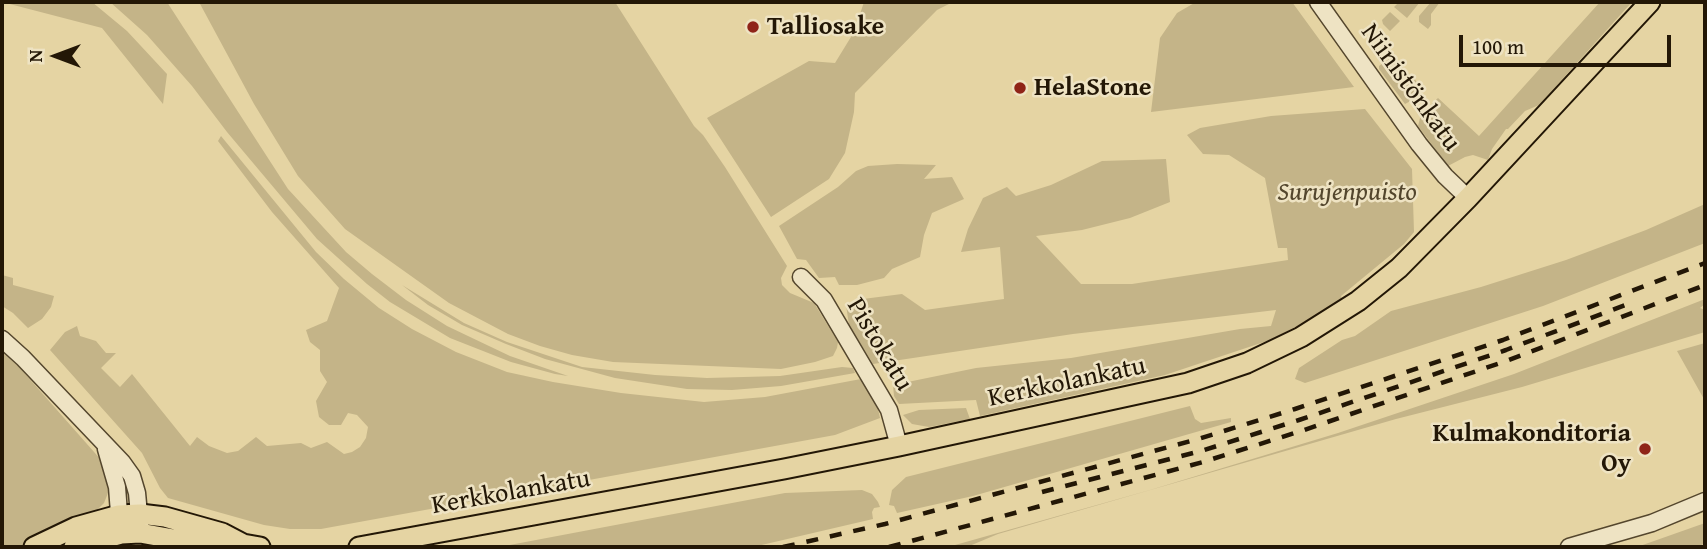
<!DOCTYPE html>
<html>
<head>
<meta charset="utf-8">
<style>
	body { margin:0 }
	#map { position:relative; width:1707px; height:549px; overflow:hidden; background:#e5d4a3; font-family:"Gentium Book Plus",serif }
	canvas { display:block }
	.frame { position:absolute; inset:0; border:4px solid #231706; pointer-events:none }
	.north { position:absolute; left:21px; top:21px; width:70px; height:70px; -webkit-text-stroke:5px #eee3c3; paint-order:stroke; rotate:270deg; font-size:19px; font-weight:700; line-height:28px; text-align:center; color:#231706 }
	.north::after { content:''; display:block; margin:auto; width:24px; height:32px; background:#231706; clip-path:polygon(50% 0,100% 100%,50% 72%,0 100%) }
	.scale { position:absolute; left:1459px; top:35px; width:212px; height:32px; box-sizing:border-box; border:4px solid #231706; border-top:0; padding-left:9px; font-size:21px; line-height:24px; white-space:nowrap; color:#231706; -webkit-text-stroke:5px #eee3c3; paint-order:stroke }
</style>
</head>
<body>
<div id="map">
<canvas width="1707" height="549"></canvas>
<div class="frame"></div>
<div class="north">N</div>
<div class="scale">100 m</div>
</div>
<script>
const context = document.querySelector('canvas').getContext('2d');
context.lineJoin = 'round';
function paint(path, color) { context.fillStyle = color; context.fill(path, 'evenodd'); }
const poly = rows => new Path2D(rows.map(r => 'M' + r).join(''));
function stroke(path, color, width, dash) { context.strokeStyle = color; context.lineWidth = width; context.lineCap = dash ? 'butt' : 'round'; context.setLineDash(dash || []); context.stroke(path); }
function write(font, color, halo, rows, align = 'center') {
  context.font = font + ' "Gentium Book Plus",serif'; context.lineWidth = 5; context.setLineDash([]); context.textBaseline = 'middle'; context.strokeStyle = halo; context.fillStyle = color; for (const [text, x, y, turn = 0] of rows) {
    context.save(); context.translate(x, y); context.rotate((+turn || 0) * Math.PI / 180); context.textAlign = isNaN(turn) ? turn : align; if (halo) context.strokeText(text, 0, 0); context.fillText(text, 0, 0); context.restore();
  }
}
paint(poly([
	[2,2,92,2,127,31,167,74,163,104,102,28],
	[110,2,167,2,288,189,346,252,372,274,406,300,447,326,510,356,568,376,555,374,511,362,450,338,390,302,367,284,317,239,227,132,192,86,147,35],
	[199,2,615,2,694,126,703,135,725,167,787,266,781,278,782,285,790,293,814,303,838,342,837,348,833,356,815,362,781,369,613,362,572,355,540,346,508,334,449,303,345,229,298,176,254,104],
	[864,2,953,2,937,10,855,93,854,112,845,153,829,179,771,217,707,118,809,61,835,63,854,32],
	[1196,2,1292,2,1354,87,1151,112,1160,38,1177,13],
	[1399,2,1420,2,1407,18,1394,7],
	[1431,2,1440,2,1431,14,1431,25,1428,29,1419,22,1419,16],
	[1600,2,1632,2,1539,105,1525,111,1508,129,1506,129,1492,149,1488,160,1473,155,1465,157,1448,166,1418,126,1421,114,1438,98,1479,136],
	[1390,12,1400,21,1390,31,1383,24,1382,20],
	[1390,58,1395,59,1420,85,1420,91,1416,98,1405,104,1379,69,1379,66],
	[1365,109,1412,169,1414,232,1404,244,1341,296,1342,299,1316,316,1270,340,1165,375,980,416,976,400,899,404,894,396,893,385,976,368,1071,358,1240,329,1271,326,1276,310,1073,334,873,364,849,325,846,305,863,299,902,294,925,310,1004,299,1000,247,961,252,968,229,983,198,1007,187,1016,196,1051,185,1102,161,1166,159,1170,202,1130,218,1082,230,1036,236,1081,284,1132,284,1288,260,1287,248,1278,248,1265,178,1229,155,1203,154,1187,135,1200,128,1271,116],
	[221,136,316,252,344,279,379,308,412,329,456,352,507,372,553,382,621,393,704,402,765,397,861,379,877,405,880,418,835,435,321,529,290,529,264,525,168,498,160,488,142,453,50,350,65,332,77,326,80,336,96,341,106,353,116,353,101,368,120,387,132,374,190,446,197,437,209,446,227,453,238,451,256,437,267,446,301,443,311,448,327,442,344,454,352,452,360,447,366,438,368,427,357,415,348,413,341,425,329,425,319,417,316,401,327,382,320,371,320,350,310,342,306,330,327,321,339,288,272,212,218,141],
	[897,164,936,165,924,179,952,177,964,199,932,213,924,235,920,257,892,269,884,278,857,285,839,285,835,277,819,278,806,260,797,259,779,226,838,187,856,171,868,166],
	[1705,204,1705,243,1543,306,1305,383,1295,379,1299,368,1342,340,1355,336,1391,311,1481,287,1566,260,1646,230],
	[2,275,13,278,13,285,54,296,51,307,42,319,28,328,13,313,2,306],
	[402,285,464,323,507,342,582,367,655,375,707,378,780,376,842,367,853,368,855,373,781,386,732,390,687,389,615,378,545,359,506,344,462,325,428,305],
	[1705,299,1705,304,1700,308,1705,310,1705,332,1522,387,1396,419,998,534,967,547,948,547,1150,490,1338,433,1514,374],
	[1705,343,1705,401,1677,351],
	[2,352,19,367,102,461,109,482,108,493,104,503,96,511,23,547,2,547],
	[1190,406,1195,419,1201,423,1231,418,1231,422,973,496,897,513,894,506,889,505,892,490,906,477],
	[966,408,970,419,929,427,912,424,903,415,919,410],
	[862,490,872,494,878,502,880,507,874,508,872,512,873,519,753,547,499,547,785,493],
	[1705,523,1705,543,1698,547,1637,547]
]), '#c4b488');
const minor = poly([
	[1318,2,1419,144,1445,176,1468,198],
	[801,277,824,300,889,410,899,446],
	[2,339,23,358,122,462,132,476,137,493,140,525],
	[106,449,117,487,120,526],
	[1569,547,1652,523,1705,501]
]);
const major = poly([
	[34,547,76,527,119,515,140,514,165,517,222,533,243,544,260,547],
	[74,547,121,534,140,533,218,547,243,544],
	[359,547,784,469,899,446,1188,383,1247,363,1301,337,1358,301,1399,268,1468,198,1650,2]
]);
stroke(minor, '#54462d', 19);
stroke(major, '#231706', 23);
stroke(minor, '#eee3c3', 16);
stroke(major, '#e5d4a3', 19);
stroke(poly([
	[1042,492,1201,451,1299,420,1506,350,1628,304],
	[783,547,885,524,1198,439,1295,409,1503,340,1705,263],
	[889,547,1203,462,1304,430,1509,360,1705,285]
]), '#231706', 4.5, [12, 12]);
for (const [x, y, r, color] of [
	[753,27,7,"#8f2418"],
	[1020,88,7,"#8f2418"],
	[1645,449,7,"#8f2418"]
]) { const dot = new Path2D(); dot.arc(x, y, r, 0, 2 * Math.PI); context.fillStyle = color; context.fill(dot); stroke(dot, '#eee3c3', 2.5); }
write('bold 26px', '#231706', '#eee3c3', [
	["Talliosake",767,27],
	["HelaStone",1034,88],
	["Kulmakonditoria",1631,434,"right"],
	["Oy",1631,464,"right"]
], 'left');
write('26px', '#231706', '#eee3c3', [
	["Niinistönkatu",1410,88,54],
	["Pistokatu",879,345,59],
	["Kerkkolankatu",1067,383,-12],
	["Kerkkolankatu",511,493,-10]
]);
write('italic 26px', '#53462d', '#eee3c3', [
	["Surujenpuisto",1347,193]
]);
</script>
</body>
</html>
